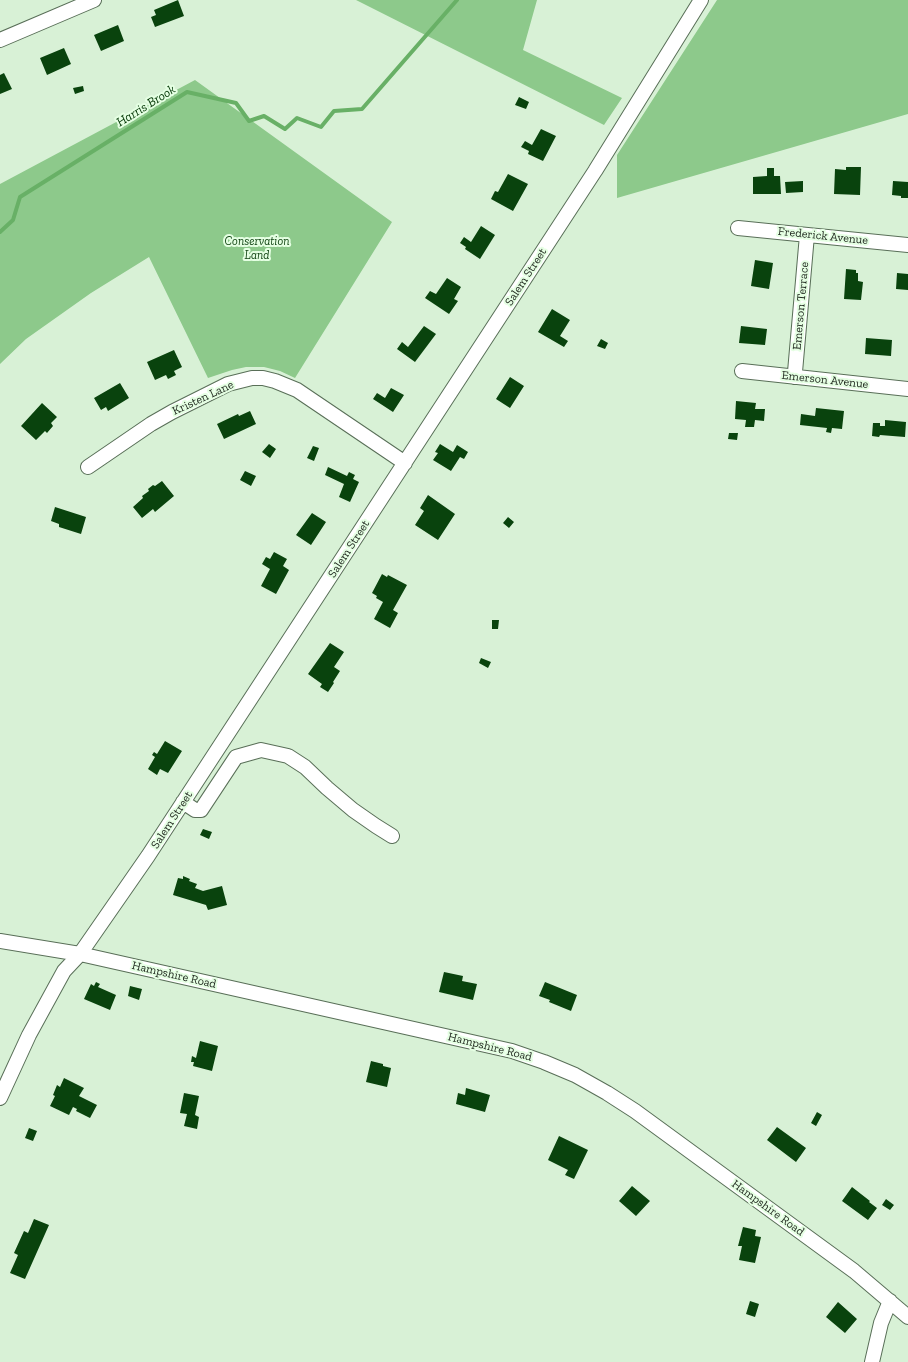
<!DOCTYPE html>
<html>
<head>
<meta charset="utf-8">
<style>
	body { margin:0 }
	canvas { display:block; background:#d8f1d6 }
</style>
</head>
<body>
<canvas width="908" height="1362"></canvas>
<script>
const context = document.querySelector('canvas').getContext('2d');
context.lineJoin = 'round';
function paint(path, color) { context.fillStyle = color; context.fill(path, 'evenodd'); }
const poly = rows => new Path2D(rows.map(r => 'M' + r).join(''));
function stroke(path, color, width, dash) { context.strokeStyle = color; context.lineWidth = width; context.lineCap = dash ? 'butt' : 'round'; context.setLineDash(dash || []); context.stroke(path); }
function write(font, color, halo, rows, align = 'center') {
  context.font = font + ' "Zilla Slab",serif'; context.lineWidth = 4; context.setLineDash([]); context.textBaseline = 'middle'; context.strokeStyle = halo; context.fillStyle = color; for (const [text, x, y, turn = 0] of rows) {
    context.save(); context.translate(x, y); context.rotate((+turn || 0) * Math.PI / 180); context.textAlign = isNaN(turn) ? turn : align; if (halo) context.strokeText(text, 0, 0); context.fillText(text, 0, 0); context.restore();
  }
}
paint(poly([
	[356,0,537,0,523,50,622,98,604,125],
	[717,0,908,0,908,114,617,198,617,155],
	[195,80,392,222,295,378,280,371,264,367,246,367,232,370,208,378,149,257,91,293,26,339,0,364,0,184]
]), '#8dc98b');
stroke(poly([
	[0,232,13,220,20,197,187,92,236,103,249,121,264,116,285,129,297,118,321,127,334,111,362,109,457,0]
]), '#68b066', 4);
paint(poly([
	[178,0,184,16,155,27,151,17,156,15,154,10],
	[118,25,124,41,101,51,94,35],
	[64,48,71,64,47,75,40,58],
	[4,73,12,89,0,94,0,75],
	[83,86,84,91,75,94,73,88],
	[519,97,529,102,526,109,515,105],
	[541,129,556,136,543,161,528,154,529,151,521,147,525,141,532,145],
	[846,167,861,167,860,195,834,194,835,169,846,170],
	[767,168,774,168,774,176,780,176,781,194,753,194,753,177,767,176],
	[508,174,528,184,513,211,491,199,495,191,498,192],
	[803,181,803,192,786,193,785,182],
	[893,181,908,182,908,198,901,198,901,196,892,195],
	[481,226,495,235,480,259,465,249,466,247,460,243,464,237,471,242],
	[755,260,773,263,769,289,751,286],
	[846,269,856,270,856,273,858,273,858,281,863,282,861,300,844,299],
	[897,273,908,274,908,290,896,289],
	[447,278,461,287,454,299,458,301,449,314,425,298,430,291,436,294],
	[552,309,570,320,560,336,568,341,564,347,538,332],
	[424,326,436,334,415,362,397,349,402,342,408,347],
	[741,326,767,329,765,345,739,343],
	[866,338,892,340,891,356,865,354],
	[601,339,608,343,605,349,597,346],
	[174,350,182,367,174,371,176,375,168,379,166,375,155,380,147,362],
	[510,377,524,386,510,408,496,399],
	[120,383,129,398,108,411,106,407,101,410,94,398],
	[391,388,404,395,393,412,373,399,377,393,385,398],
	[736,401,756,403,755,409,765,409,764,421,755,420,754,427,745,427,746,420,735,419],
	[42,403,57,417,51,423,53,426,47,433,45,431,36,440,21,426],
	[816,408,844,411,842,429,832,428,831,433,826,432,827,428,800,425,801,414,815,416],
	[250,411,256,424,224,439,217,424,238,414,239,416],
	[885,420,906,422,905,437,880,435,879,437,872,436,873,423,880,423,880,426,885,426],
	[729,433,738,433,737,440,728,439],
	[269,444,276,449,270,458,262,452],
	[440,444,453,452,457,445,468,452,464,459,460,457,451,471,433,460,438,453,435,452],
	[313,446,319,448,314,461,307,458],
	[328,467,347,476,349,472,355,475,353,479,359,482,350,502,339,497,344,484,325,475],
	[245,471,256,476,251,486,240,480],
	[162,481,174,496,155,512,153,509,142,518,133,507,143,498,142,496,149,491,148,489,153,485,155,486],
	[428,495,455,514,438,540,415,525,424,511,420,508],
	[55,507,86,517,81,534,59,527,59,524,51,521],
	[312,513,326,522,311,545,296,535],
	[508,517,514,522,509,528,503,523],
	[274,552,287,559,283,566,289,570,276,594,261,586,270,569,262,564,266,557,270,559],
	[382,574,387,577,388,575,407,585,393,610,398,613,390,628,374,619,383,602,376,598,377,596,372,593],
	[492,620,499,620,498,629,492,629],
	[330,643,344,652,334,667,340,671,333,682,334,683,328,692,320,687,322,684,308,674],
	[481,658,491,662,488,668,479,663],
	[165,741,182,751,168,773,160,769,157,775,148,769,155,757,152,755,154,752,157,754],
	[203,829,212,832,209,839,200,835],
	[183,876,190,879,189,881,197,884,195,888,203,891,222,886,227,905,208,910,206,905,173,895,178,878,183,879],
	[444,972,463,976,462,981,477,984,473,1000,439,992],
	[96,982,100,984,98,987,116,995,110,1010,84,999,91,984,94,986],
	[545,982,577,995,571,1011,549,1002,550,1000,539,996],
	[130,986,142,989,139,1000,128,996],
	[200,1041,218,1046,212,1071,193,1066,194,1062,191,1062,192,1056,196,1058],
	[371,1061,383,1064,383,1066,391,1068,387,1087,366,1082],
	[64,1078,84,1088,79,1096,97,1105,90,1118,76,1111,77,1109,73,1107,69,1115,50,1106,55,1096,53,1095,57,1085,60,1087],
	[466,1088,490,1095,485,1112,456,1104,458,1093,465,1095],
	[184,1093,199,1096,195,1115,199,1117,197,1129,184,1126,187,1114,180,1113],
	[817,1112,822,1115,816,1126,811,1123],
	[777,1127,806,1148,796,1162,767,1140],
	[29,1128,37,1131,33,1141,25,1138],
	[559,1136,588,1150,574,1179,565,1175,568,1170,548,1160],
	[632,1186,650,1201,636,1216,619,1201],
	[852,1187,870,1201,869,1202,877,1208,868,1220,842,1201],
	[886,1199,894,1205,890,1210,882,1205],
	[34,1219,49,1225,25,1279,10,1273,18,1255,14,1253,24,1231,28,1233],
	[743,1227,756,1230,755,1236,761,1237,755,1263,739,1260,742,1246,738,1246],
	[750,1301,759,1304,755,1317,746,1314],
	[838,1302,857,1319,845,1333,826,1317]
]), '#09430d');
const minor = poly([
	[0,40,94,0],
	[738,228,908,245],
	[742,371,908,389],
	[794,377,795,372,807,235],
	[88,467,151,424,172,412,228,384,252,378,263,378,275,381,297,390,405,463],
	[183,802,195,810,201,810,236,757,261,750,288,756,305,767,327,788,353,810,376,826,392,836],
	[0,941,80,954,512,1051,544,1062,575,1075,607,1093,635,1111,854,1271,908,1317],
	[0,1098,29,1035,64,971,80,954,148,856,595,171,701,0],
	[872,1362,881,1323,890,1301]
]);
stroke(minor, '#596f58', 16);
stroke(minor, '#fff', 14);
write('12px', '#1e271d', '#e5ffe3', [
	["Frederick Avenue",823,236,6],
	["Salem Street",526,277,-57],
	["Emerson Terrace",801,306,-85],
	["Emerson Avenue",825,380,6],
	["Kristen Lane",203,398,-25],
	["Salem Street",349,549,-57],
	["Salem Street",172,820,-57],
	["Hampshire Road",174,975,13],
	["Hampshire Road",490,1047,14],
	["Hampshire Road",768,1208,36]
]);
write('italic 12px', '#114413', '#e5ffe3', [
	["Conservation",257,242],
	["Land",257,256]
]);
write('italic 13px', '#003503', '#e5ffe3', [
	["Harris Brook",146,106,-32]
]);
</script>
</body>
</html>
